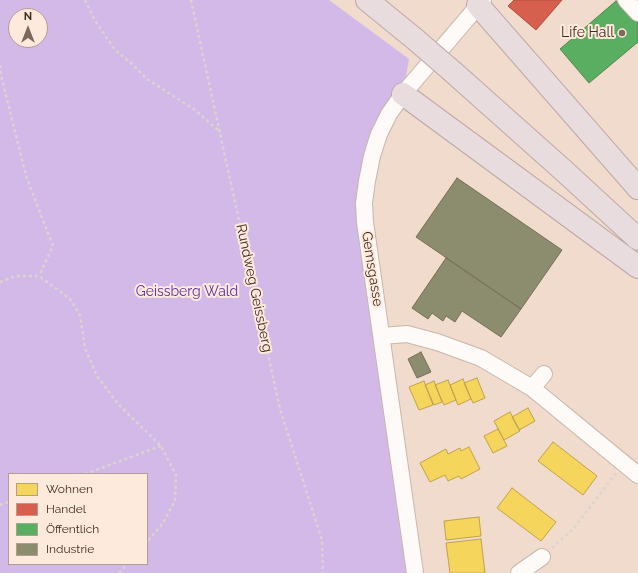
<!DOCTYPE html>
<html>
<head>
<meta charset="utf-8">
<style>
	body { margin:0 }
	#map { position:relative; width:638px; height:573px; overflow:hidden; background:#f0dbcc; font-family:Raleway,sans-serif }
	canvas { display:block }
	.legend { position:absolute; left:8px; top:473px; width:140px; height:92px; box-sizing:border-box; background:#feeadd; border:1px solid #b29e91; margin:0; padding:5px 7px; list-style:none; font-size:12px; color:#3f2c1f }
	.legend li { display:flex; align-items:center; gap:8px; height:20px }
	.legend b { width:20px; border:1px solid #b29e91 }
	.north { position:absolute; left:8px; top:8px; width:40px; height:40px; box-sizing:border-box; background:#feeadd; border:1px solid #b29e91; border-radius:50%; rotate:0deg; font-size:11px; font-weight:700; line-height:16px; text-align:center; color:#3f2c1f }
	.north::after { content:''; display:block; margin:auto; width:14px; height:18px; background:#7d695c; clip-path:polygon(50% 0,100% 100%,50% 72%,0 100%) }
</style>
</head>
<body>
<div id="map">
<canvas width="638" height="573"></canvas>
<ul class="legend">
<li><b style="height:11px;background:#f6d55c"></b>Wohnen</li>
<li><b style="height:11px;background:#d6604d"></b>Handel</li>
<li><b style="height:11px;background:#5aae61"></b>Öffentlich</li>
<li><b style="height:11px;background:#8c8c6e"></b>Industrie</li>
</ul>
<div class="north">N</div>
</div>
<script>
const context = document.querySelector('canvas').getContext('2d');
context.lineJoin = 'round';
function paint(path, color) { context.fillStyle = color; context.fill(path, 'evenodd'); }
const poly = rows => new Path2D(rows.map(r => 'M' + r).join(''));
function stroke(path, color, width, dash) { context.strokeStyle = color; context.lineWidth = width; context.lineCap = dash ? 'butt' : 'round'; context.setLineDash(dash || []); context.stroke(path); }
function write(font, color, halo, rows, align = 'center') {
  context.font = font + ' Raleway,sans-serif'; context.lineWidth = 4; context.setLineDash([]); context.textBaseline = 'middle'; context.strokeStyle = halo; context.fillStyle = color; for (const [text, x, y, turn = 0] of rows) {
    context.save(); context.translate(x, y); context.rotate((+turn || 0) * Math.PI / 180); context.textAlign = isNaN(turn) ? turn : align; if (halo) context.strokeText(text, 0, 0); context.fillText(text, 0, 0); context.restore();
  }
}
paint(poly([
	[0,0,329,0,409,59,403,94,367,181,415,573,0,573],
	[16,16,40,16,40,40,16,40],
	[9,474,147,474,147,564,9,564]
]), '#d3b9e8');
const homes = poly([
	[477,378,485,398,473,403,464,383,477,378],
	[463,379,471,399,458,405,450,385,463,379],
	[448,380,456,400,444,405,435,385,448,380],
	[424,381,433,405,419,410,409,387,424,381],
	[434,381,442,402,434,405,425,385,434,381],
	[528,408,535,421,519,430,512,417,528,408],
	[510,412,520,431,504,440,494,421,510,412],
	[498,429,507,446,493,453,484,436,498,429],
	[553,442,597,476,583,495,538,461,553,442],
	[469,447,480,469,461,479,459,476,448,481,445,475,430,482,420,463,446,449,448,454,460,448,461,451,469,447],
	[512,488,556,522,541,541,497,508,512,488],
	[479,517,481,536,446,540,444,521,479,517],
	[481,539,485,573,450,573,446,543,481,539]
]);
paint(homes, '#f6d55c');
stroke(homes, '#bfa24a', 1);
const shops = poly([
	[514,0,562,0,536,30,508,6,514,0]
]);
paint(shops, '#d6604d');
stroke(shops, '#a9503f', 1);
const public = poly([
	[616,1,627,14,633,9,638,15,638,42,589,83,560,49,616,1]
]);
paint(public, '#5aae61');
stroke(public, '#52874d', 1);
const industry = poly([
	[457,178,562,250,521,309,416,237,457,178],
	[446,258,521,309,501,337,462,311,455,322,446,316,443,321,432,313,428,319,412,308,446,258],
	[421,352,431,372,417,378,408,359,421,352]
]);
paint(industry, '#8c8c6e');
stroke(industry, '#756f56', 1);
const minor = poly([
	[626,0,638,13],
	[382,336,407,334,437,342,481,358,532,388,638,475],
	[532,388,544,374],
	[415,573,365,222,364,203,367,181,372,156,379,134,389,114,403,94,483,0],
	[519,573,542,557]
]);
const highway = poly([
	[367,0,416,40],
	[478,5,638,188],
	[453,72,563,170,638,239],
	[403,94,638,267]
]);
stroke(minor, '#c8b6a9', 18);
stroke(highway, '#bda8a4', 24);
stroke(poly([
	[85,0,94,19,115,50,131,63,147,79,195,110,219,131],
	[191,0,280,409,322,540,323,573],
	[0,65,1,75,26,176,53,246,39,276],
	[0,282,15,276,39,276,70,299,80,315,85,348,97,376,118,404,161,446,176,475,175,501,163,523,147,542],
	[85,474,161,446],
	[0,505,9,502],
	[552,548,573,529,616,473],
	[119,573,127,564]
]), '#dbd4cf', 2.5, [3, 3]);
stroke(minor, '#fdfaf7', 16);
stroke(highway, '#e9dcde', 22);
const highwayBridge = poly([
	[416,40,453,72]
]);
stroke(highwayBridge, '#bda8a4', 24, []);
stroke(highwayBridge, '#e9dcde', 22);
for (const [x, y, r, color] of [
	[622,33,4,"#7d695c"]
]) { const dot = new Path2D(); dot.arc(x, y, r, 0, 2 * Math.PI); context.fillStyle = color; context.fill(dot); stroke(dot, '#feeadd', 1.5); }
write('14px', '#3f2c1f', '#feeadd', [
	["Life Hall",614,33]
], 'right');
write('14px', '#3f2c1f', '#feeadd', [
	["Gemsgasse",372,269,81],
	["Rundweg Geissberg",254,288,78]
]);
write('14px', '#5c309e', '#feeadd', [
	["Geissberg Wald",187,292]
]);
</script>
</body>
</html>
